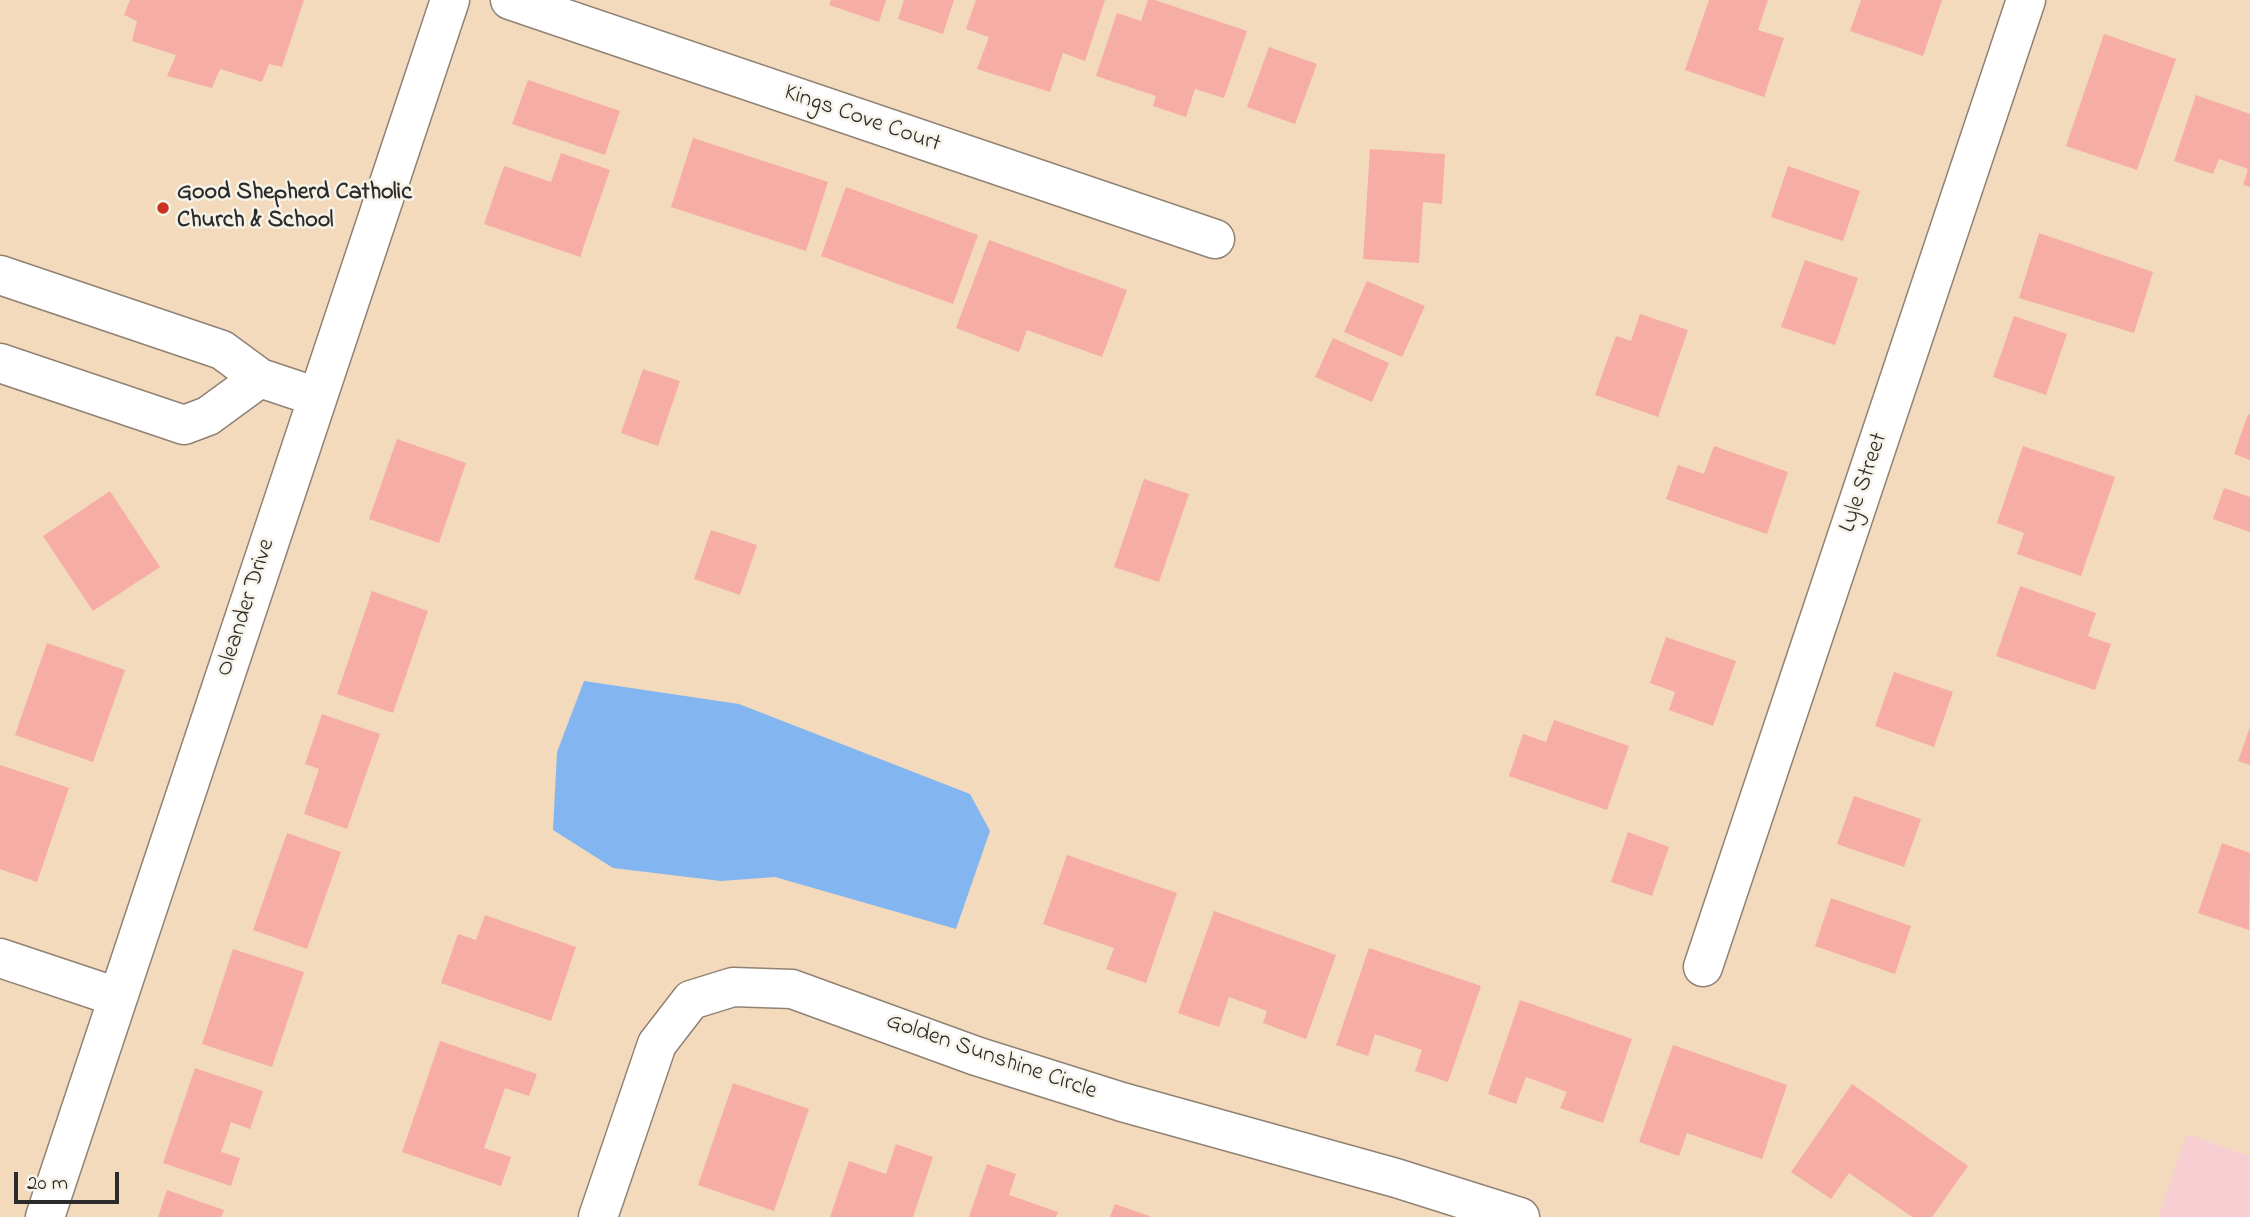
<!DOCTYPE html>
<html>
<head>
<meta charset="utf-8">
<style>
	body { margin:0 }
	#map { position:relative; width:2250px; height:1217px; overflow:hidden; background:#f3dabc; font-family:"Indie Flower",sans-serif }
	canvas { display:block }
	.scale { position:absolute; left:14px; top:1172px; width:105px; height:32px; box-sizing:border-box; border:4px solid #2b2b2b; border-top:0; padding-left:9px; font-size:21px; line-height:24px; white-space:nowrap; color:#2b2b2b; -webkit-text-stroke:5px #f7f3e8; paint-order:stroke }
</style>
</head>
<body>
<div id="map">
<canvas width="2250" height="1217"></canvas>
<div class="scale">20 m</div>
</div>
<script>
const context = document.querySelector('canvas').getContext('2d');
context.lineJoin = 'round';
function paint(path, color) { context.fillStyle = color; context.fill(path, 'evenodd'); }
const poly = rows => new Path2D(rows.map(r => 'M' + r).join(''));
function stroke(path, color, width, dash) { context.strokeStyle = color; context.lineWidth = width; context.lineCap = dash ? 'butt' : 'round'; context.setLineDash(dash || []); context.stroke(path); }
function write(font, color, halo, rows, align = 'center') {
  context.font = font + ' "Indie Flower",sans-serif'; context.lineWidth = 5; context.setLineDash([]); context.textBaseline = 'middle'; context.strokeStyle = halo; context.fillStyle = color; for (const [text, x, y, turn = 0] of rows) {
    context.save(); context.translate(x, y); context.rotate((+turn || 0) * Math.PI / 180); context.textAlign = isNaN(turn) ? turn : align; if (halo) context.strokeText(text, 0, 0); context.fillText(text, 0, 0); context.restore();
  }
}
paint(poly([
	[2187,1134,2250,1156,2250,1217,2158,1217]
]), '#f7cfd2');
paint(poly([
	[584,681,739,704,970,794,990,831,956,929,775,877,721,881,613,868,553,830,557,752]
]), '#83b6f0');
paint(poly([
	[130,0,304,0,282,67,269,64,262,82,220,69,212,88,167,76,176,55,132,41,137,21,124,15],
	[831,0,886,0,879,22,829,5],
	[904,0,954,0,943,34,898,19],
	[976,0,1105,0,1085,61,1063,53,1050,92,977,69,989,37,966,29],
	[1148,0,1155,0,1247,31,1224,98,1195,89,1186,117,1153,106,1156,96,1096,76,1117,13,1141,21],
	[1709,0,1768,0,1758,30,1784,38,1764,97,1685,70],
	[1861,0,1942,0,1923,56,1850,31],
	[2104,34,2176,59,2137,170,2066,146],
	[1269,47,1317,64,1295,124,1247,107],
	[528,80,620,111,605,155,512,124],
	[2196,95,2250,114,2250,187,2243,185,2248,169,2219,159,2213,174,2174,161],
	[693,138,828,182,806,251,671,207],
	[1370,149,1445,154,1442,204,1423,202,1419,263,1363,259],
	[561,153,610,170,580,257,484,224,504,166,551,182],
	[1788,166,1860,191,1843,241,1771,217],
	[846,187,978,235,953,304,821,256],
	[2039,233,2153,272,2134,333,2019,298],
	[989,240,1127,290,1102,357,1027,330,1019,352,956,328],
	[1805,260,1858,278,1835,345,1781,327],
	[1367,281,1425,306,1402,357,1344,332],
	[1640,314,1688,330,1658,417,1595,395,1616,336,1631,341],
	[2014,316,2067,334,2046,395,1993,377],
	[1333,338,1389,363,1372,402,1315,377],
	[643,369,680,381,658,446,621,433],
	[2248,414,2250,415,2250,460,2234,454],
	[397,439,466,463,439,543,369,519],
	[1714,446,1788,472,1767,534,1666,499,1678,465,1704,474],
	[2023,446,2115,477,2081,576,2017,554,2024,533,1997,523],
	[1144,479,1189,494,1159,582,1114,567],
	[2224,488,2250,497,2250,532,2213,519],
	[110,491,160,567,93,611,43,536],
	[711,530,757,545,740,595,694,579],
	[2020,586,2096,613,2088,636,2111,644,2095,690,1996,656],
	[372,591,428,611,393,713,337,694],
	[1666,637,1736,661,1713,726,1669,710,1675,692,1650,683],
	[47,643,125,670,93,762,15,735],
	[1894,672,1953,692,1934,747,1875,726],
	[322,714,380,734,347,829,304,814,319,769,305,764],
	[1554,720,1629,746,1607,810,1509,776,1523,734,1546,742],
	[2250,727,2250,765,2238,761],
	[0,765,69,788,37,882,0,869],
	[1854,796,1921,819,1904,867,1837,844],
	[1628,832,1669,847,1652,896,1611,882],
	[287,833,341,852,307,949,253,930],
	[2222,843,2250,853,2249,930,2198,913],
	[1067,855,1177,893,1146,983,1106,969,1114,948,1043,924],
	[1831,898,1911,926,1895,974,1815,946],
	[1214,911,1336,955,1306,1039,1263,1023,1267,1011,1229,997,1219,1027,1178,1013],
	[485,915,576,947,551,1021,441,983,458,934,476,940],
	[1369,948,1481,986,1448,1082,1415,1071,1422,1050,1375,1034,1368,1056,1336,1045],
	[233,949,304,972,272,1067,202,1044],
	[1520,1000,1632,1039,1603,1123,1560,1108,1567,1092,1526,1077,1516,1104,1488,1094],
	[440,1041,537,1074,529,1096,505,1088,484,1148,511,1157,501,1186,402,1152],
	[1673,1045,1787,1085,1762,1159,1687,1133,1679,1156,1639,1142],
	[195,1068,263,1091,250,1129,231,1122,221,1152,240,1158,231,1186,163,1163],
	[733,1083,809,1109,774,1211,698,1185],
	[1852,1084,1968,1166,1932,1217,1912,1217,1849,1173,1831,1199,1791,1172],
	[896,1144,933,1157,913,1217,830,1217,849,1161,886,1174],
	[987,1164,1016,1174,1009,1195,1058,1212,1056,1217,969,1217],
	[167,1190,224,1210,221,1217,158,1217],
	[1115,1204,1152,1217,1110,1217]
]), '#f6ada6');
const minor = poly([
	[510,0,1215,239],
	[0,275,222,350,260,378,317,397],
	[0,363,184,425,208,416,260,378],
	[0,958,117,997],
	[1703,967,2026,0],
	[45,1217,450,0],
	[598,1217,657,1044,691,1000,733,987,792,989,976,1056,1122,1102,1396,1178,1520,1217]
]);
stroke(minor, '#8f8274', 41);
stroke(minor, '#fff', 38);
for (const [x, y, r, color] of [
	[163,208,7,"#c8321e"]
]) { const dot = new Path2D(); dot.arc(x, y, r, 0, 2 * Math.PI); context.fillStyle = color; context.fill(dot); stroke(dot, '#f7f3e8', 2.5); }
write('24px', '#2b2b2b', '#f7f3e8', [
	["Kings Cove Court",862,120,19],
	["Lyle Street",1865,483,-71],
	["Oleander Drive",247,608,-72],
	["Golden Sunshine Circle",991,1058,19]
]);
write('bold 24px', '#2b2b2b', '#f7f3e8', [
	["Good Shepherd Catholic",177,194],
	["Church & School",177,222]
], 'left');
</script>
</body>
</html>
